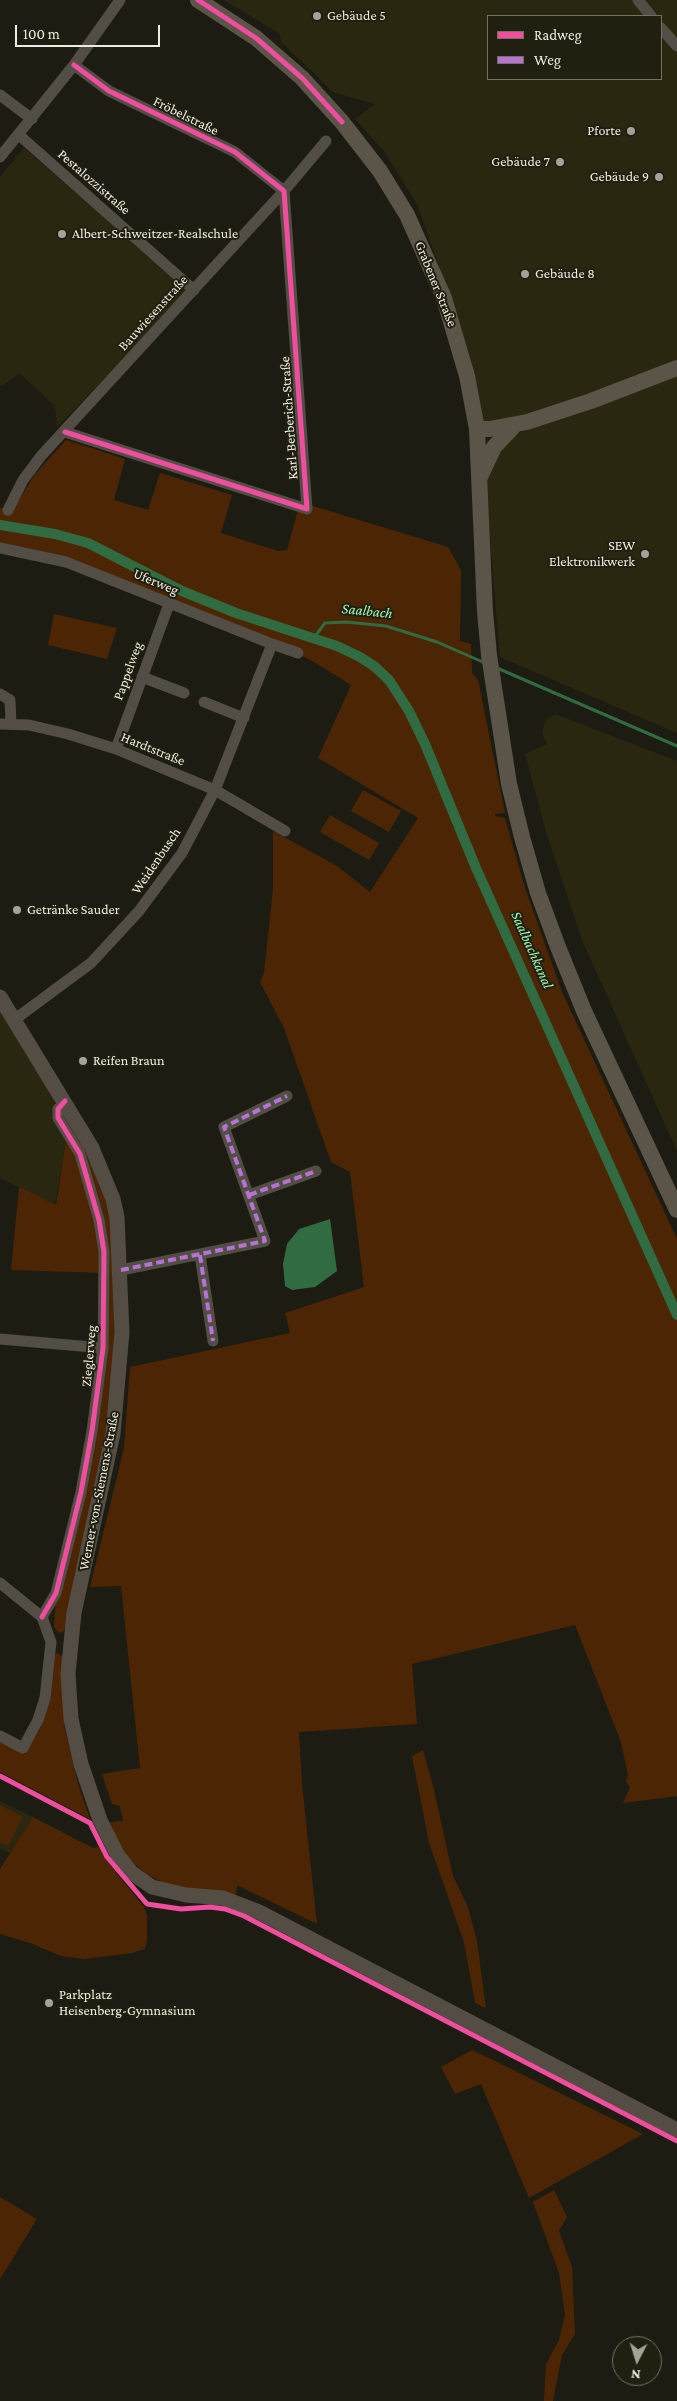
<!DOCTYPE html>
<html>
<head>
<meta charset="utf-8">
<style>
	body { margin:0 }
	#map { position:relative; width:677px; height:2401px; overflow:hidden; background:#1d1c13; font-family:"Crimson Pro",serif }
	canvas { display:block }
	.legend { position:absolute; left:487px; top:15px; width:175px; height:65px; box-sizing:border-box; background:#211f0f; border:1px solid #737163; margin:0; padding:6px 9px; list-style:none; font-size:15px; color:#edece1 }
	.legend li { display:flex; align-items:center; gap:10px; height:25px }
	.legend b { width:25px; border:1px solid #737163 }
	.north { position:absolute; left:612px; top:2336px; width:50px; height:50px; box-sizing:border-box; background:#211f0f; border:1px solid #737163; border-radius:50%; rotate:185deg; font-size:14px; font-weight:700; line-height:20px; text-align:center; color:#edece1 }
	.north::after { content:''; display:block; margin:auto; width:18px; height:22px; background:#a4a399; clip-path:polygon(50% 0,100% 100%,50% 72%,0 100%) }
	.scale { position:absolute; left:15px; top:25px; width:145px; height:22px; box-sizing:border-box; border:2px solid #edece1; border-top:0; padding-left:6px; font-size:15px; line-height:18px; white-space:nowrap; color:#edece1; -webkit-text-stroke:4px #211f0f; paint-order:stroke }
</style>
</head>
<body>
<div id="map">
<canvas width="677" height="2401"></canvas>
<ul class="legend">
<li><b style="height:6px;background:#ef4d9e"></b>Radweg</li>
<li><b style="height:6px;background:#b673d3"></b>Weg</li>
</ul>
<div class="north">N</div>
<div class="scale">100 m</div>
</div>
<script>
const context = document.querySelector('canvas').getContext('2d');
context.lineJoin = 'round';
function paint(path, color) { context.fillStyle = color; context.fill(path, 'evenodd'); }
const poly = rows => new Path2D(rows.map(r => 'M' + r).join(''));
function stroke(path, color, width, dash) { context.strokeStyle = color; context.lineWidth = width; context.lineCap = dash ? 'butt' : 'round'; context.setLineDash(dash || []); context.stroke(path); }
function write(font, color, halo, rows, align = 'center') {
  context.font = font + ' "Crimson Pro",serif'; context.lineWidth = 4; context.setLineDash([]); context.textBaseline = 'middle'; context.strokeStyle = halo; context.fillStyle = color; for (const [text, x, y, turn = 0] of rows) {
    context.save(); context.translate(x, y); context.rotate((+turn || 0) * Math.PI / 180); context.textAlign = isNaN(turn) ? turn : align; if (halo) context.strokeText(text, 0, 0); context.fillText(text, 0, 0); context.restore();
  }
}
paint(poly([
	[224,0,636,0,650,16,488,16,488,79,661,79,661,30,677,47,677,364,533,418,480,425,439,266,417,204,384,151,355,119,375,104,333,92,282,43,279,33],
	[639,0,677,0,677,45,661,27,661,16,652,16],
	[24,148,190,291,57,427,55,406,19,373,2,386,0,384,0,177],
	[677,371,677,733,500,657,485,479,507,438],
	[555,714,677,761,677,1151,582,940,546,832,525,754,547,744,542,733,545,721],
	[0,1011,51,1092,66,1141,55,1205,0,1178],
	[0,1801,33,1817,10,1853,0,1849]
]), '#2a2711');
paint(poly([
	[66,440,125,459,114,500,148,510,160,473,232,495,221,533,278,551,287,550,300,502,448,547,461,570,460,641,471,644,472,673,478,680,505,813,495,814,495,816,505,818,525,888,562,992,677,1239,677,1796,623,1803,630,1787,626,1782,628,1775,621,1742,575,1625,412,1664,417,1724,299,1732,302,1784,317,1924,237,1885,236,1896,179,1887,162,1882,145,1873,129,1859,117,1841,110,1822,123,1821,120,1806,112,1804,102,1774,140,1768,121,1586,90,1587,124,1448,130,1367,290,1333,285,1313,364,1287,350,1172,331,1162,284,1028,260,982,264,973,273,889,273,831,337,866,370,892,418,818,318,758,351,685,314,662,274,642,0,543,0,508,13,510,35,474],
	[54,614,117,628,107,659,48,645],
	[363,790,401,811,389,832,351,811],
	[330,815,379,843,369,860,320,832],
	[65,1101,117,1217,113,1434,80,1584,64,1631,59,1633,54,1627,56,1593,92,1431,103,1273,11,1270,19,1187,56,1205,67,1134,58,1118],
	[58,1653,62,1656,64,1725,78,1784,90,1819,0,1772,0,1742,25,1754,41,1727,49,1699,55,1654],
	[423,1750,433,1786,453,1876,468,1907,477,1941,486,2008,475,2003,464,1942,429,1843,412,1756],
	[0,1805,23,1817,8,1846,0,1842],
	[33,1817,93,1848,99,1847,106,1860,144,1907,147,1915,147,1941,145,1949,132,1953,84,1959,61,1956,30,1943,0,1934,0,1869],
	[472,2050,491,2059,643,2134,529,2198,481,2084,455,2094,441,2067],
	[554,2190,567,2217,559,2231,572,2267,575,2334,562,2355,553,2401,544,2401,546,2364,559,2340,565,2315,559,2273,533,2202],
	[0,2197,37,2219,0,2279]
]), '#4c2604');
paint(poly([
	[330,1219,337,1271,315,1287,292,1290,285,1286,283,1264,287,1244,299,1229]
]), '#316b41');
stroke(poly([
	[313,639,325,623,347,622,386,626,437,642,485,663],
	[497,668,677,746]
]), '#316b41', 3);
stroke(poly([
	[0,525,55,534,88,543,182,591,236,613,337,646,360,657,374,666,389,680,409,711,425,744,476,868,677,1315]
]), '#316b41', 10);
stroke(poly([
	[638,0,651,16],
	[661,28,677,46],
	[0,95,32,119],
	[19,135,194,290],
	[0,157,74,65,120,0],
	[65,432,307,509,284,191,235,152,109,91,74,65],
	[8,510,23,480,41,456,284,191,326,141],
	[0,548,66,562,272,644,298,653],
	[142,677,184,693],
	[0,694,10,700,11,724],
	[204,702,244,718],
	[0,724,29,725,68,734,116,749,215,790,285,831],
	[116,749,169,604],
	[14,1020,91,963,139,911,182,853,215,790,272,644],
	[249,1195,316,1171],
	[200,1255,213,1341],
	[121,1270,265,1241,224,1127,287,1096],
	[0,1339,103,1348],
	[0,1583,42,1617,51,1642,45,1698,38,1720,23,1748,0,1736],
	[42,1617,56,1593,81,1492,92,1431,103,1348,104,1252,99,1220,80,1154,58,1118,58,1109,65,1101]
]), '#524e45', 11);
stroke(poly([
	[0,997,92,1148,113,1199,117,1217,122,1332,113,1434,74,1613,68,1674,71,1719,81,1764,100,1820,117,1854,131,1872,152,1887,186,1895,223,1898,259,1912,677,2130]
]), '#534d43', 15);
stroke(poly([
	[198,0,256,38,302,78,342,122,380,171,407,215,444,298,467,376,477,429,485,612,489,655,509,784,522,837,538,893,558,947,584,1011,677,1210],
	[477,429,490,429,527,422,591,401,677,368],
	[480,477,494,447,515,425]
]), '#5b5449', 16);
stroke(poly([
	[249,1195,316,1171],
	[200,1255,213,1341],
	[121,1270,265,1241,224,1127,287,1096]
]), '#b673d3', 4, [8, 4]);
stroke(poly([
	[198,0,256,38,302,78,342,122],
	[65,432,307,509,284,191,235,152,109,91,74,65],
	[42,1617,56,1593,81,1492,92,1431,103,1348,104,1252,99,1220,80,1154,58,1118,58,1109,65,1101],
	[0,1776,90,1823,107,1857,147,1904,181,1909,210,1907,225,1909,244,1916,677,2141]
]), '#ef4d9e', 5);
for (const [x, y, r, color] of [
	[317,16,5,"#a4a399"],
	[631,131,5,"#a4a399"],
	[560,162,5,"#a4a399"],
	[659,177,5,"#a4a399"],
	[62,234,5,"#a4a399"],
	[525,274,5,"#a4a399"],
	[645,554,5,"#a4a399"],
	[17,910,5,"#a4a399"],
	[83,1061,5,"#a4a399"],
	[49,2003,5,"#a4a399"]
]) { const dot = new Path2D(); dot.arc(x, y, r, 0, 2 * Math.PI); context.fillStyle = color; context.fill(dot); stroke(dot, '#211f0f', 2); }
write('14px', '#edece1', '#211f0f', [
	["Gebäude 5",327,16],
	["Pforte",621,131,"right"],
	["Gebäude 7",550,162,"right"],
	["Gebäude 9",649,177,"right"],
	["Albert-Schweitzer-Realschule",72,234],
	["Gebäude 8",535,274],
	["SEW",635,546,"right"],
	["Elektronikwerk",635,562,"right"],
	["Getränke Sauder",27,910],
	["Reifen Braun",93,1061],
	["Parkplatz",59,1995],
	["Heisenberg-Gymnasium",59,2011]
], 'left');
write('14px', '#edece1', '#211f0f', [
	["Fröbelstraße",186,116,26],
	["Pestalozzistraße",94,182,41],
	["Grabener Straße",436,284,68],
	["Bauwiesenstraße",153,313,-48],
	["Karl-Berberich-Straße",289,418,-94],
	["Uferweg",156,582,23],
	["Pappelweg",128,671,-70],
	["Hardtstraße",153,749,22],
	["Weidenbusch",156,861,-56],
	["Zieglerweg",89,1356,-85],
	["Werner-von-Siemens-Straße",99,1491,-79]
]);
write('italic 15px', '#9bf5b1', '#211f0f', [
	["Saalbach",367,611,6],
	["Saalbachkanal",532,950,66]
]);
</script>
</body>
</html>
